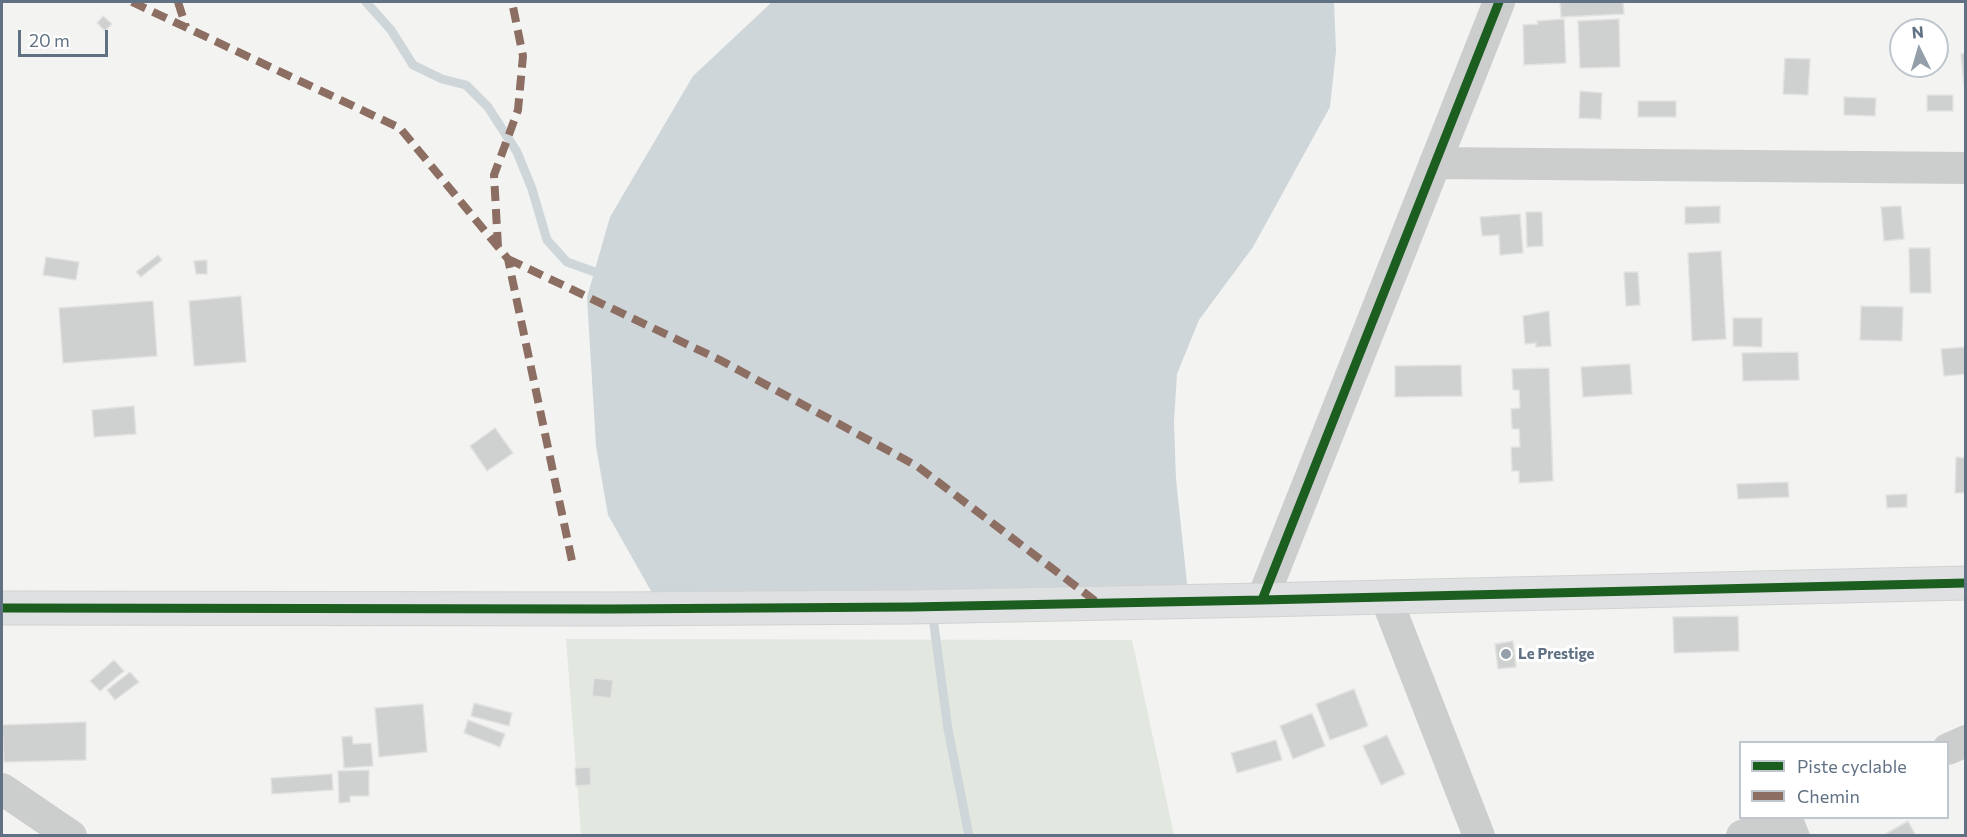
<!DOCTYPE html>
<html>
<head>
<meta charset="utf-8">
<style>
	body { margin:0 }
	#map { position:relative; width:1967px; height:837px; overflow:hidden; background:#f3f4f1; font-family:Commissioner,sans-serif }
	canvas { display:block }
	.frame { position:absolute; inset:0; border:3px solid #617184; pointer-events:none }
	.legend { position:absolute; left:1739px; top:741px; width:210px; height:78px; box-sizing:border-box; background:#fff; border:2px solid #c0c6ce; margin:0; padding:8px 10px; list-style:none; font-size:18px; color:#617184 }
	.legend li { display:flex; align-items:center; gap:12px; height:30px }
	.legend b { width:30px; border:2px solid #c0c6ce }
	.north { position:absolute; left:1889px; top:18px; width:60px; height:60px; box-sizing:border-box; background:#fff; border:2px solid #c0c6ce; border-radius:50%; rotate:355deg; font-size:16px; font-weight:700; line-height:24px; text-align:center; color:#617184 }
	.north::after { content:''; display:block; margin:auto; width:21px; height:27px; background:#949faa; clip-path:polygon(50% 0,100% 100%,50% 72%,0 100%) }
	.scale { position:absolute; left:18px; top:30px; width:90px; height:27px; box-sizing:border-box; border:3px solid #617184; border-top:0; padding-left:8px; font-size:18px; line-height:21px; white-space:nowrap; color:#617184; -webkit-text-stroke:4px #fff; paint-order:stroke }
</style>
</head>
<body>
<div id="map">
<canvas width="1967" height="837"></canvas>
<div class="frame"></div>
<ul class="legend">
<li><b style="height:8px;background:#1b5e20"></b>Piste cyclable</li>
<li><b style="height:8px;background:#8d6e63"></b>Chemin</li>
</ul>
<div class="north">N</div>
<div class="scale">20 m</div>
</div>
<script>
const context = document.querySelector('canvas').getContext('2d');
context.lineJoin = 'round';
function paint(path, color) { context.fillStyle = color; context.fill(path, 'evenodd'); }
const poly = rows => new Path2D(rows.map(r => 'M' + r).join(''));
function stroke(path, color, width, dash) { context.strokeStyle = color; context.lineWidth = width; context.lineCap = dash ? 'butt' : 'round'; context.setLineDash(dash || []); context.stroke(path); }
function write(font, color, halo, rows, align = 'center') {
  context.font = font + ' Commissioner,sans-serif'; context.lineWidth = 6; context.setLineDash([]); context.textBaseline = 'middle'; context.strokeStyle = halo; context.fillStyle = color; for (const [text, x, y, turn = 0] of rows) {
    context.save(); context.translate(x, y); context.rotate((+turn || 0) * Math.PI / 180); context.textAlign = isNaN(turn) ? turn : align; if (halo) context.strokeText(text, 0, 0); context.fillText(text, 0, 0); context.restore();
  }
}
paint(poly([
	[566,639,1132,640,1174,835,581,835]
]), '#e2e7df');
paint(poly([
	[772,2,1334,2,1336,51,1330,107,1253,247,1199,320,1177,374,1174,422,1176,479,1189,602,660,607,608,515,596,446,587,297,610,217,693,76]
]), '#cfd6d9');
stroke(poly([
	[366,2,391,30,413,65,442,79,466,85,488,107,517,152,532,189,547,240,567,262,595,272],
	[933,618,948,729,969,836]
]), '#cfd6d9', 9);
const building = poly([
	[1560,2,1623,2,1624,14,1561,17,1560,2],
	[103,16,112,24,105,31,97,23,103,16],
	[1564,19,1566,63,1524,65,1523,25,1538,24,1537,21,1564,19],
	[1619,19,1620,67,1580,68,1578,21,1619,19],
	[1966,53,1966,85,1964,85,1961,54,1966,53],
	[1785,58,1810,59,1808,95,1783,94,1785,58],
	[1580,91,1602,93,1601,119,1579,118,1580,91],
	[1927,95,1953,95,1953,111,1927,111,1927,95],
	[1844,97,1876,98,1875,116,1844,115,1844,97],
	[1638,101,1676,101,1676,117,1638,117,1638,101],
	[1720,206,1720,223,1685,224,1685,207,1720,206],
	[1901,206,1904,239,1884,241,1881,207,1901,206],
	[1526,212,1542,212,1543,246,1527,247,1526,212],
	[1520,214,1523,253,1500,255,1499,235,1482,236,1480,217,1520,214],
	[1909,248,1930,248,1931,293,1910,293,1909,248],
	[1721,251,1726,339,1692,341,1688,253,1721,251],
	[158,255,162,260,141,277,136,272,158,255],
	[46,257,79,262,76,280,43,275,46,257],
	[207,260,207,274,196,274,194,261,207,260],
	[1624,272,1638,272,1640,305,1626,306,1624,272],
	[241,296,246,362,194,366,189,301,241,296],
	[153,301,157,356,63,363,59,308,153,301],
	[1861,306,1903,307,1902,341,1860,340,1861,306],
	[1549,311,1551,346,1536,347,1536,343,1525,344,1523,316,1549,311],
	[1733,318,1762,318,1762,347,1733,346,1733,318],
	[1966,347,1966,374,1944,376,1941,349,1966,347],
	[1798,352,1799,380,1743,381,1742,353,1798,352],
	[1630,364,1632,394,1583,397,1581,367,1630,364],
	[1461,365,1462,396,1395,397,1395,366,1461,365],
	[1549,368,1553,481,1519,483,1519,471,1512,471,1511,447,1520,447,1519,429,1512,429,1511,409,1520,408,1519,390,1513,390,1512,369,1549,368],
	[134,406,136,434,94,437,92,410,134,406],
	[495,428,513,453,487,471,470,446,495,428],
	[1956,457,1966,458,1966,493,1955,493,1956,457],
	[1788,482,1789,497,1738,499,1737,484,1788,482],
	[1907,494,1907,507,1887,508,1886,495,1907,494],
	[1738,616,1739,651,1674,653,1673,617,1738,616],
	[1513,641,1516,667,1498,669,1495,644,1513,641],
	[114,660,124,671,100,691,90,681,114,660],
	[130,672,139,682,115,700,107,690,130,672],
	[594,678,613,680,611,698,592,696,594,678],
	[1354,689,1368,726,1330,740,1316,704,1354,689],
	[474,703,512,713,509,726,471,716,474,703],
	[423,704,427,752,379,757,375,708,423,704],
	[1312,713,1325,746,1293,759,1280,726,1312,713],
	[468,720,505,734,500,747,464,733,468,720],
	[86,722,86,760,4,762,2,725,86,722],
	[1387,735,1405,774,1381,785,1363,746,1387,735],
	[352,736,353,744,371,743,373,766,344,768,342,737,352,736],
	[1276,740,1282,760,1237,773,1231,753,1276,740],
	[590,767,591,785,576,786,575,768,590,767],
	[369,770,369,796,350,796,350,802,339,803,338,771,369,770],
	[332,774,333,790,272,794,271,778,332,774],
	[1908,821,1916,836,1884,835,1908,821]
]);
paint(building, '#cfd1d1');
stroke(building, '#e2e3e1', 1.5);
const secondary = poly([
	[2,608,610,609,911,607,1262,600,1966,583]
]);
stroke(secondary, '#d1d2d2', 35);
stroke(poly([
	[1795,818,1802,836]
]), '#cccece', 16);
stroke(poly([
	[1435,163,1966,168],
	[1386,598,1479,836],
	[1262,600,1499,2],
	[1948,749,1966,741],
	[2,789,71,836],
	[1742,836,1788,818]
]), '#cccece', 32);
stroke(secondary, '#dfe0e1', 33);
stroke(poly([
	[132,2,400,128,508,259,572,561],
	[178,2,186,27],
	[498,247,494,175,518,110,523,56,512,2],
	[508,259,720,360,917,466,1098,603]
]), '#8d6e63', 8, [15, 8]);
stroke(poly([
	[1262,600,1499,2],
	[2,608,610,609,911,607,1262,600,1966,583]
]), '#1b5e20', 9);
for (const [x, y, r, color] of [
	[1506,654,6,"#949faa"]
]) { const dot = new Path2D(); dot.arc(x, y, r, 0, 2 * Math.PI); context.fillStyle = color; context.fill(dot); stroke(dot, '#fff', 2); }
write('bold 15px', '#617184', '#fff', [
	["Le Prestige",1518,654]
], 'left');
</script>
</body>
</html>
